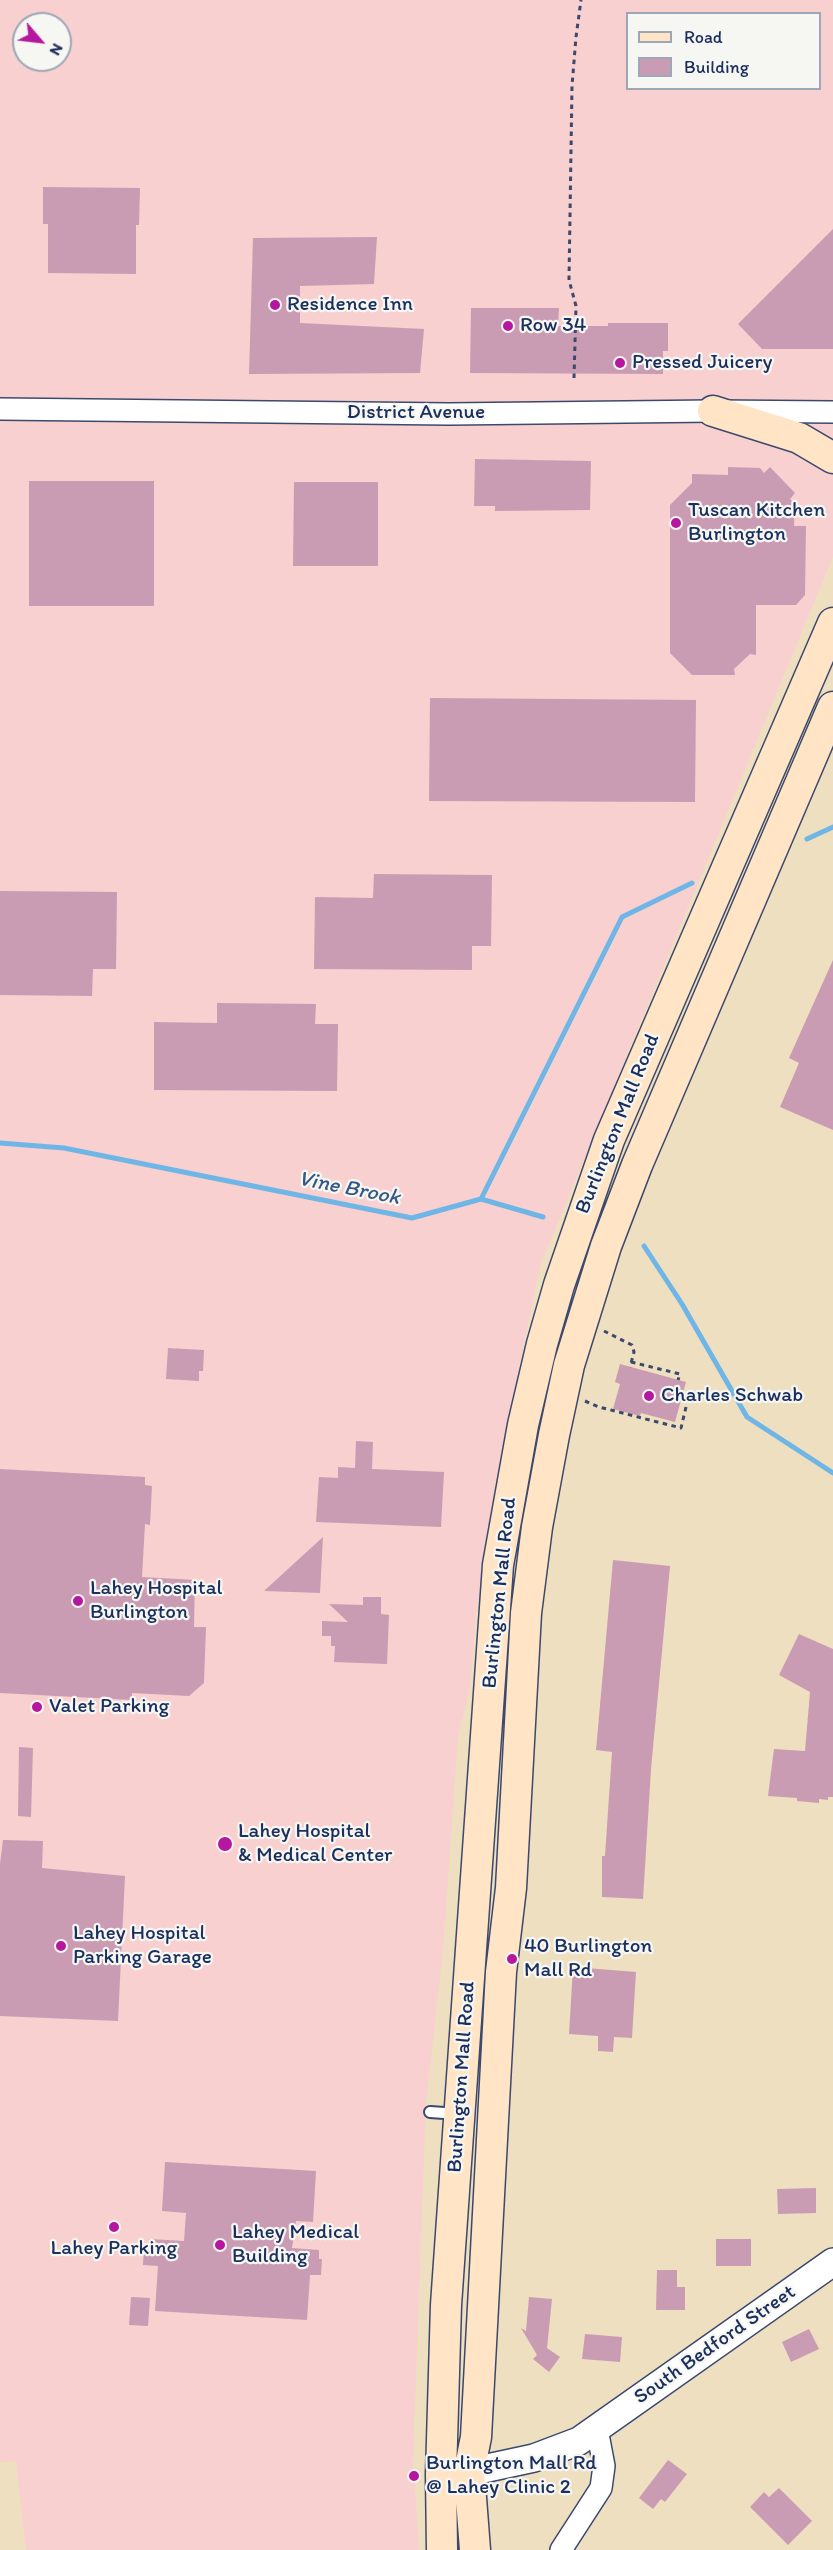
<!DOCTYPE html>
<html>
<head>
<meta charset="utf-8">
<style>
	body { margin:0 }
	#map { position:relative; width:833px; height:2550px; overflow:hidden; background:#eedfc0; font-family:Itim,sans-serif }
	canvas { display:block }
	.legend { position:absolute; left:626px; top:12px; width:195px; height:78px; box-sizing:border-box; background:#f6f6f2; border:2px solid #9ea6b7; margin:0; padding:8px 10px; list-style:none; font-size:18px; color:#1b2f5e }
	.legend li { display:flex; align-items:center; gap:12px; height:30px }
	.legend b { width:30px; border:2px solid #9ea6b7 }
	.north { position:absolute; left:12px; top:12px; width:60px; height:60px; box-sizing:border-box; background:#f6f6f2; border:2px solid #9ea6b7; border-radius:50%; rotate:118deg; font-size:16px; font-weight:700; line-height:24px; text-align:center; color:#1b2f5e }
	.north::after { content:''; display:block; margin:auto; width:21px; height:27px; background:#b5179e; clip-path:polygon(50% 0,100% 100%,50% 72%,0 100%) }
</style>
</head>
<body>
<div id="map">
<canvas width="833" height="2550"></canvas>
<ul class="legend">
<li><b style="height:8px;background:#ffe4c6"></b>Road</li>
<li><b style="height:16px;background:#ca9cb3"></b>Building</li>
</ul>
<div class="north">N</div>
</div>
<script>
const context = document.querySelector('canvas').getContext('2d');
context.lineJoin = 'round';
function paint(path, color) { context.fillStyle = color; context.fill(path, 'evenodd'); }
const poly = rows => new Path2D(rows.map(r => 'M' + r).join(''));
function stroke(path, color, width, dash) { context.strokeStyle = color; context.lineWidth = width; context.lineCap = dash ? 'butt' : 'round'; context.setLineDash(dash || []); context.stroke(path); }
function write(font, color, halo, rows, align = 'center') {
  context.font = font + ' Itim,sans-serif'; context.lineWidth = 4.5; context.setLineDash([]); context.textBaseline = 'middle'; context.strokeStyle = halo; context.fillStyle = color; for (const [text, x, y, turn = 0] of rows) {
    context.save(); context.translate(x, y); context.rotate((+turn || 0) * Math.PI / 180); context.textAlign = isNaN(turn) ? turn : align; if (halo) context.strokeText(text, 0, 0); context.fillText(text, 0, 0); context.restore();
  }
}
paint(poly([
	[0,0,833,0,833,556,540,1266,495,1487,476,1617,470,1687,458,1737,443,1950,426,2103,413,2460,419,2550,26,2550,16,2461,0,2462],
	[628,14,820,14,820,88,628,88],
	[24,24,60,24,60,60,24,60]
]), '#f7d0cf');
stroke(poly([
	[807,839,833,827],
	[0,1143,64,1148,412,1218,481,1199,622,917,692,883],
	[481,1199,543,1217],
	[644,1246,682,1304,747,1417,833,1473]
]), '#6fb6e6', 5);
paint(poly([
	[43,187,140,188,139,225,136,225,136,274,48,273,48,224,43,224],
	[833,229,833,349,762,349,738,324],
	[377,237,374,284,300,286,300,323,424,329,420,373,249,374,253,238],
	[471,308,559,308,558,326,608,326,608,323,668,323,668,351,663,351,663,374,470,373],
	[475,459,591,461,590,510,495,511,495,506,474,506],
	[728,467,760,468,764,473,770,467,795,493,790,499,795,504,794,526,806,526,805,595,796,605,756,605,756,655,750,654,734,669,735,675,692,675,670,653,670,505,692,483,692,474,728,475],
	[29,481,154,481,154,606,29,606],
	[294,482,378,482,378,566,293,566],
	[430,698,696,700,695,802,429,801],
	[374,874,492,875,491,946,472,946,472,970,314,969,315,897,373,898],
	[0,891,117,892,116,969,93,969,92,996,0,995],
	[833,960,833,1130,780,1107,799,1063,789,1058],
	[217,1003,316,1004,315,1024,338,1024,337,1091,154,1090,154,1022,217,1023],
	[168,1348,204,1350,203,1371,199,1371,199,1381,166,1379],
	[620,1364,686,1382,675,1422,641,1413,640,1416,613,1409,620,1384,615,1382],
	[356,1441,373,1442,372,1469,444,1472,441,1527,316,1522,319,1477,338,1478,338,1467,355,1468],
	[0,1469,145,1477,145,1485,152,1486,150,1525,145,1524,142,1577,195,1580,194,1627,206,1627,204,1683,189,1696,132,1693,132,1700,0,1693],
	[323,1537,320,1593,264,1591],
	[613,1560,670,1566,651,1769,643,1899,602,1897,602,1856,605,1856,612,1752,596,1750],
	[363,1597,381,1597,381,1614,389,1615,387,1664,334,1662,335,1646,331,1646,331,1636,322,1636,322,1621,348,1622,329,1604,363,1605],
	[799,1634,833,1649,833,1797,828,1797,828,1800,819,1799,819,1803,797,1801,797,1798,768,1796,774,1749,805,1751,810,1692,779,1675],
	[19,1747,33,1748,31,1817,18,1816],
	[3,1840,43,1841,42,1868,125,1876,118,2021,0,2016,0,1864],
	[573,1967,636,1972,632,2038,614,2037,613,2052,598,2051,598,2036,569,2034],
	[165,2162,316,2171,313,2222,296,2221,292,2248,319,2250,319,2259,322,2259,321,2275,310,2275,307,2320,155,2311,158,2266,143,2265,144,2246,148,2247,149,2239,184,2241,186,2213,162,2211],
	[816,2188,816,2213,778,2214,777,2189],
	[716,2239,751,2239,751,2266,716,2266],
	[657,2270,677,2270,677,2287,685,2287,685,2310,656,2310],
	[131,2297,150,2298,148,2326,129,2325],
	[529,2297,552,2299,547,2348,560,2357,549,2372,533,2359,537,2355,521,2328,526,2331],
	[809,2329,819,2349,791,2362,782,2342],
	[585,2334,622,2337,620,2362,582,2359],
	[668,2460,687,2474,665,2502,661,2499,653,2509,639,2498],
	[779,2488,812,2521,788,2545,750,2507,764,2492,769,2497]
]), '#ca9cb3');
const service = poly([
	[430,2112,459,2114]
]);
const minor = poly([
	[0,409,449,414,713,411,833,412],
	[561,2550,601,2488,604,2466,597,2429]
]);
const tertiary = poly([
	[469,2472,534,2458,579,2441,833,2262]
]);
const secondary = poly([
	[713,411,799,438,833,458],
	[442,2550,441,2474,446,2305,498,1565,523,1425,542,1344,559,1285,609,1140,833,623],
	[475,2550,469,2472,476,2437,501,1972,511,1888,526,1613,537,1527,554,1435,569,1365,606,1246,637,1165,833,707]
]);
stroke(service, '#3b496d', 14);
stroke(minor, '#3b496d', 24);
stroke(tertiary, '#3b496d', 30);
stroke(secondary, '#3b496d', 33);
stroke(poly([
	[574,378,576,306,569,280,572,86,576,37,581,0],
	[604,1331,632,1345,634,1352,630,1367],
	[631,1362,680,1374,678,1380],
	[585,1401,599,1407,681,1428,686,1407]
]), '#3b496d', 3, [4.5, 4.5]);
stroke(service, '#fff', 10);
stroke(minor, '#fff', 21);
stroke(tertiary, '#fff', 27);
stroke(secondary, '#ffe4c6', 30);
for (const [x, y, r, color] of [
	[275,305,6,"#b5179e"],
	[508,326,6,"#b5179e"],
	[620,363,6,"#b5179e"],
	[676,523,6,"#b5179e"],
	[649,1396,6,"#b5179e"],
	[78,1601,6,"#b5179e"],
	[37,1707,6,"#b5179e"],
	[225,1844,8,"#b5179e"],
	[61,1946,6,"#b5179e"],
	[512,1959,6,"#b5179e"],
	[114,2227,6,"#b5179e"],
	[220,2245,6,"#b5179e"],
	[414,2476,6,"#b5179e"]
]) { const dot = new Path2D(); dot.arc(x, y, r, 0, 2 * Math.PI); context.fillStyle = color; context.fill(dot); stroke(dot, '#f6f6f2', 2); }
write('21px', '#1b2f5e', '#f6f6f2', [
	["Residence Inn",287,305],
	["Row 34",520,326],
	["Pressed Juicery",632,363],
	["Tuscan Kitchen",688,511],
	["Burlington",688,535],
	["Charles Schwab",661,1396],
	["Lahey Hospital",90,1589],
	["Burlington",90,1613],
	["Valet Parking",49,1707],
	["Lahey Hospital",238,1832],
	["& Medical Center",238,1856],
	["Lahey Hospital",73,1934],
	["Parking Garage",73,1958],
	["40 Burlington",524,1947],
	["Mall Rd",524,1971],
	["Lahey Medical",232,2233],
	["Building",232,2257],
	["Lahey Parking",114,2249,"center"],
	["Burlington Mall Rd",426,2464],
	["@ Lahey Clinic 2",426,2488]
], 'left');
write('21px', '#1b2f5e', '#f6f6f2', [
	["District Avenue",416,413],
	["Burlington Mall Road",618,1124,-68],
	["Burlington Mall Road",500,1593,-84],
	["Burlington Mall Road",462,2077,-86],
	["South Bedford Street",715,2345,-35]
]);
write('italic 22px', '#345887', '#f6f6f2', [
	["Vine Brook",349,1189,11]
]);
</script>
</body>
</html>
